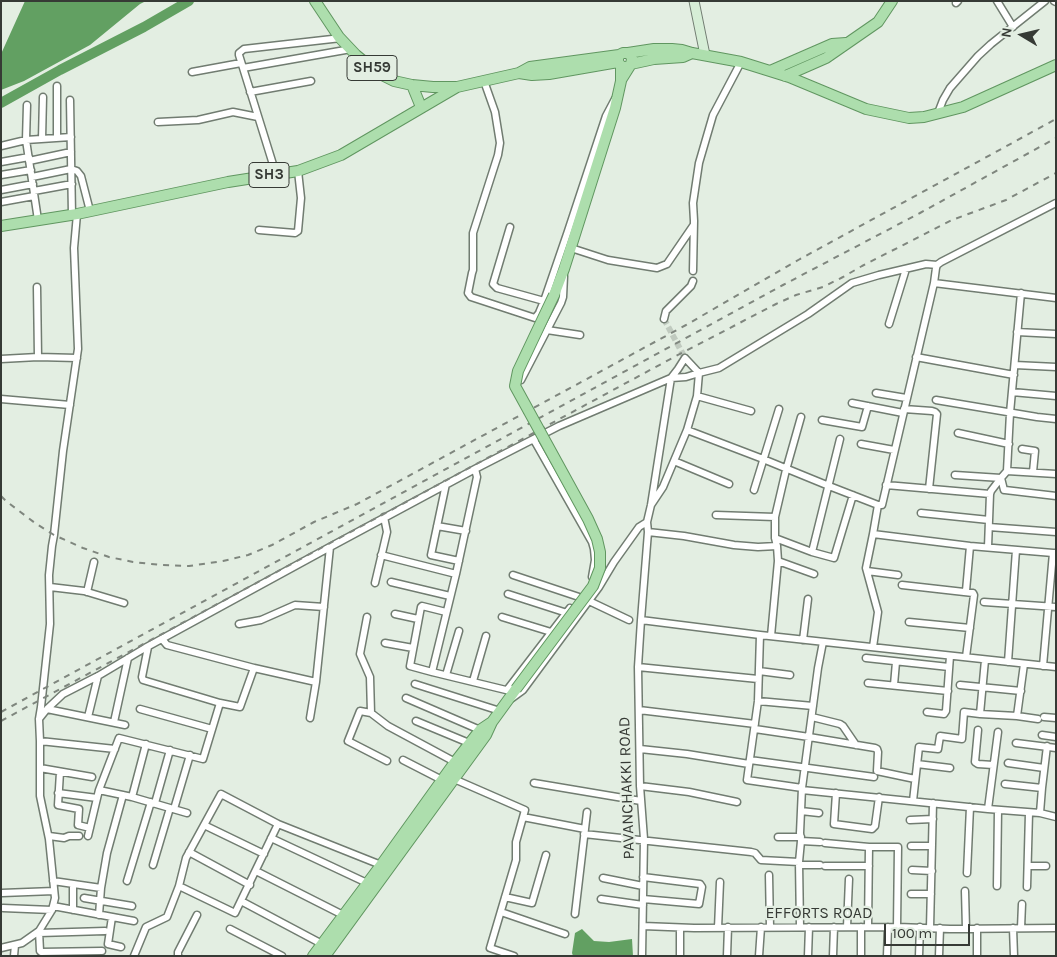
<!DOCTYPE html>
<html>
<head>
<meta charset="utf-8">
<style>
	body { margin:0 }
	#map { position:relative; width:1057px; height:957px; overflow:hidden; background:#e3eee2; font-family:Karla,sans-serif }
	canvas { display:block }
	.frame { position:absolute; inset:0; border:2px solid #363a35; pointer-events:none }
	.north { position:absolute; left:997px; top:10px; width:50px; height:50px; -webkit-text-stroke:4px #e3eee2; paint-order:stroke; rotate:279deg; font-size:14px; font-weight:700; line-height:20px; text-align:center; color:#363a35 }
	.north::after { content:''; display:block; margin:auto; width:18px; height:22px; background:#363a35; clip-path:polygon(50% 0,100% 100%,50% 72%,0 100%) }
	.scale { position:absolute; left:884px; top:924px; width:86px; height:22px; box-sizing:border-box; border:2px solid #363a35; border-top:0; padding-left:6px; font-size:15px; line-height:18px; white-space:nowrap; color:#363a35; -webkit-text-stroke:4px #e3eee2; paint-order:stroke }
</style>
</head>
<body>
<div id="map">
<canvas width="1057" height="957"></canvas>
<div class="frame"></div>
<div class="north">N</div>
<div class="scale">100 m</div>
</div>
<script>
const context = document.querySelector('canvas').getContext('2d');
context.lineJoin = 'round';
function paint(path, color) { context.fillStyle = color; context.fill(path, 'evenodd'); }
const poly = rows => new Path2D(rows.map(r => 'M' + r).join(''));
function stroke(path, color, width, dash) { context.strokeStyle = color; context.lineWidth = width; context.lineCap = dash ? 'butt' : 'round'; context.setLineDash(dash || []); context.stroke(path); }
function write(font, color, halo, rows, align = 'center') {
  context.font = font + ' Karla,sans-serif'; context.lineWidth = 4.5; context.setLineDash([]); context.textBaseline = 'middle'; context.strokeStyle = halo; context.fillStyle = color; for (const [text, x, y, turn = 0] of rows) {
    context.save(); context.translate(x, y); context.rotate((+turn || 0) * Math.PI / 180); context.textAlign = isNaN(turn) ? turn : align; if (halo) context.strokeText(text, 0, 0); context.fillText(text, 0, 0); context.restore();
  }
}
paint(poly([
	[25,1,146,1,140,4,90,45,24,81,1,90,1,54],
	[582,929,594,941,609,942,632,939,633,956,573,956,572,953,575,933]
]), '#62a062');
stroke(poly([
	[1,103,60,70,144,27,189,1]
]), '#62a062', 10);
stroke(poly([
	[664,319,685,358]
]), '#c0cabf', 6, [6, 3]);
const street = poly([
	[997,1,1013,27],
	[1054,1,1056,2],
	[956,3,958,1],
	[243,68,351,49],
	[192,72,241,63],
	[484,81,495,112,500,143,498,155,473,233,473,270,472,273,468,293,471,297,535,318,539,313,544,301,568,231,606,116,615,99],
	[250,92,311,81],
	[70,100,72,215],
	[27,105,26,140,38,220],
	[938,113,943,100,950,88,978,56,991,44,1045,1],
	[158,122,198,120,233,112,258,117],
	[57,138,57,86],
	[42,139,43,97],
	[1,146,26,140,71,137],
	[29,161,71,152],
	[1,162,29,157],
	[276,174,239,55,239,53,244,49,341,38],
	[1,175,31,170],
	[32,177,71,169,77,171,81,176,90,211],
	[1,190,33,184],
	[34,191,72,184],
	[1,202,34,196],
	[510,227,493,284,497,288,544,301],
	[259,230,295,233,298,231,301,198,298,171],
	[571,248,608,260,657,268,667,264,693,226],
	[693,271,694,221,693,203,699,163,713,115,741,62],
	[934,283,1056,298],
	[37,287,38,357],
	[664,319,666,311,691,286,693,281],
	[889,324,906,269],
	[547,330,580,335],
	[1017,332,1056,334],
	[916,357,1014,375],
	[1,359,38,357,77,358],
	[1015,365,1056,367],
	[671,378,651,505,647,522,648,532,641,620,760,635,1056,667],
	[671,378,678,369,685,358,699,373,719,368,808,314,852,283,879,275,926,264,937,265],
	[521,380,561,303,563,297,564,276],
	[1012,392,1056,396],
	[876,393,906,398],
	[697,396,751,411],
	[1,399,70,405],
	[936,400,1037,417,1056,419],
	[852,403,903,413],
	[904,409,932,411,935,412,937,414,929,489],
	[822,420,862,427,868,406],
	[958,433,1009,444],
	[534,440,592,542,594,549,595,560,592,577],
	[861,444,894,450],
	[1022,449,1035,451,1033,472],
	[674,461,729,484],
	[475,469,477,477,456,574,432,672,510,691],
	[1007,471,1010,413,1021,293],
	[955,475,1001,478,1007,471,1056,474],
	[1001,478,1004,490,1005,490,1056,496],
	[446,484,431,555,459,561],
	[886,485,990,494],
	[754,490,779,409],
	[651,505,663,487,687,430,763,459,829,486,878,505,882,505,934,283,936,268,937,265,941,262,1056,203],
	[878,505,873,534,970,546,1053,553],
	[921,513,989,520],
	[716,515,775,517],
	[437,526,466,531],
	[989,527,1056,532],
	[648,532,684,536,734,545,758,547,777,546,778,561,771,636],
	[873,534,866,568,878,612,873,647],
	[775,538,812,552,834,558,853,495],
	[777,546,775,538,775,517,786,470,801,417],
	[988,547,990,494,991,491,1001,478],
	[812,552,840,439],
	[381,555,456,574],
	[778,561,814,574],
	[867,571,898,575],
	[513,575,579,597],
	[391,582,450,596],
	[375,583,387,532,384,517],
	[902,585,973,593,974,595,966,657],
	[50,587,84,591,124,603],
	[966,591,970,546],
	[87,592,94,562],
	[508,594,567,613],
	[589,601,629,620],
	[984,602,1056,607],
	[395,614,418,619],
	[367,617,360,654,370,677,371,713],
	[502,617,551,632],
	[641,620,638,667,640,786,644,839,642,956],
	[909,622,970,628],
	[239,624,261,620,295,605,324,607],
	[760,635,758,701,747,780,802,788],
	[162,639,167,645,254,668],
	[803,640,808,599],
	[385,643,413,648],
	[148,647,142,677,143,680,220,703],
	[866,658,949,667],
	[1008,662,1016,550],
	[1024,664,1017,716,1038,719],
	[1043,666,1053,553,1056,553],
	[638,667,758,679],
	[759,671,790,675],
	[432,672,410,666,421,607,422,606,446,612],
	[446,675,459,631],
	[473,681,486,636],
	[868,683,948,691],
	[415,684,500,711],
	[894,685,896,662],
	[960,685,1021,691],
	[507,690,570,608],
	[406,698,480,730],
	[512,698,523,690,599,587,614,562,639,527,647,522],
	[758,701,813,706],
	[47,709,125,725],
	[140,709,212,729],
	[639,710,755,724],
	[927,712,944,714,946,711,950,656],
	[980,714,1017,716],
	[88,717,98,676],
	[812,717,840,724,843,726,856,745],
	[1044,717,1056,718],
	[310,718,316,682],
	[39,719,47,709,63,694,98,676,145,648,330,547,475,469,559,426,671,378,686,377,699,373,697,396,687,430],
	[416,721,469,743],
	[114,722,128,658],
	[755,729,809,737,875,748,877,749,878,752,877,771,915,779],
	[978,730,975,762,978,764,993,765],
	[1042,735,1056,737],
	[40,741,115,749],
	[1016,743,1056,748],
	[640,749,687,754,749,764],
	[403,760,442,780],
	[750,760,874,777],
	[387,761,348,741,360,711,371,713,388,726,455,762],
	[1008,763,1044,768],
	[917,764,950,768],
	[40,768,92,777],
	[60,772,58,805,79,809,78,825,90,828],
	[454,779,525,810,516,842,516,860,490,948,514,956],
	[534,783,641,801],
	[1005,784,1042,788],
	[640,786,689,792,737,802],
	[99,790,132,797,187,813],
	[802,790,988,809,1040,813,1056,817],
	[58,793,97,798],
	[836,793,834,824,872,829,875,826,879,797],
	[132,797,146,744],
	[913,801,919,747,938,749,940,736,962,739,964,712,980,714,985,660],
	[155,803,170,750],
	[174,809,190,755],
	[988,809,998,732],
	[801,811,819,813],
	[1040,813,1042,788,1047,746],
	[523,817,585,829],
	[910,820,933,819],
	[204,825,264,854],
	[584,834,751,852,755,853,761,860,799,862],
	[49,836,64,838,69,836,79,836],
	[88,836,99,790,119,738,203,759,220,703,240,707,254,668,316,682,330,547],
	[778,837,801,837],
	[271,838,367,883],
	[801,841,820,842],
	[825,843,869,847],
	[911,846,932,846],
	[189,852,250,885],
	[153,865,170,808],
	[799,865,820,865],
	[825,866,869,866],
	[1028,866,1046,866],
	[912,870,932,871],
	[256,871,343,915],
	[967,873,970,807],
	[769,875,770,927],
	[603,878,643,886],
	[53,881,101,888],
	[127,881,151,802],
	[179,886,235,913,278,824],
	[997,886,998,810],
	[1027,887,1029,813],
	[965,891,966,929],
	[2,893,54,891],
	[911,894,931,894],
	[505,897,532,903,546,855],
	[84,898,132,906],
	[601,899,643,905],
	[643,899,699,904,702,887,700,884,643,877],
	[241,901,322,944],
	[53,906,134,921],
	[3,908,52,910],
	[73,910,73,884],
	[501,912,565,934],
	[575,914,587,812],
	[99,915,101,888,107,853,123,795],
	[112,917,108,944,121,947],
	[643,926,694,928,898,927,950,929,1056,928],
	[800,927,799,862,801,841,800,833,802,788,818,668,823,642],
	[847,927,849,879],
	[868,927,869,847,898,847,897,927],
	[718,928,720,882],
	[930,928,933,803],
	[1013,928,1014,956],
	[1021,928,1022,904],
	[230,929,282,956],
	[39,931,40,951,41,952,102,951],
	[39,933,105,931],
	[1,948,22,943,39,931,52,910,55,898,49,839,40,796,40,741,39,719,41,707,50,624,49,575,52,546,54,535,63,451,78,349,74,248,77,214],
	[14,956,15,945],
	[134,956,146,927,167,917,179,886,186,858,221,794,278,824,381,865],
	[178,956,178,952,197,915],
	[680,956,680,928],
	[727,956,728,927],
	[759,956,761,927],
	[808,956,809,927],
	[833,956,834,927],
	[861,956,861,927],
	[887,956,888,927],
	[919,956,920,927],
	[939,956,940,928],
	[977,956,977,928]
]);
const secondary = poly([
	[694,1,705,55]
]);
const primary = poly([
	[315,1,339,37,356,55,378,73,394,81,412,85,433,87,456,87],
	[628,53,654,49,672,49,682,50,692,53,741,62,789,77,866,109,909,118,924,117,963,107,1056,65],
	[631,64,654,59,683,57,692,53],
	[770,71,832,44,846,43],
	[519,73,532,75,549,74,618,62],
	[785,76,826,58,878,22,892,1],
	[621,80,631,64,632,59,631,56,628,53,623,53,619,55,618,59,618,62,621,66,625,67,629,66],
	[412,85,421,107],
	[1,226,77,214,228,182,298,171,341,155,457,87,519,73,530,67,619,55],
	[554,295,564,269,615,108,621,81,621,66],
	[313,956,381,865,455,762,480,730,492,722],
	[325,956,486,735,492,722,516,689]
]);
stroke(street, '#717c71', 9);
stroke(secondary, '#717c71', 11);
stroke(primary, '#609660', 12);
stroke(street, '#fff', 6);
stroke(secondary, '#d6eed6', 9);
stroke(primary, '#addead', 10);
stroke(poly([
	[1,496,6,501,35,523,54,535,83,548,109,557,133,562,161,565,189,566,223,561,248,555,272,545,314,522,357,504,686,325,800,259,1056,119],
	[1,712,783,285,920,213,1056,138],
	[1,721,676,356,776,304,796,295,823,287,843,277,862,266,952,220,1006,200,1056,173]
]), '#7f867e', 2, [6, 6]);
const primaryBridge = poly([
	[516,689,593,586,600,568,600,552,597,539,588,519,515,386,518,371,554,295]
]);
stroke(primaryBridge, '#609660', 12, []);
stroke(primaryBridge, '#addead', 10);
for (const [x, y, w] of [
	[372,68,50],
	[269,175,40]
]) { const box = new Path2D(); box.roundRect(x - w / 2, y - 12.5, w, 25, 4); context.fillStyle = '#e3eee2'; context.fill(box); stroke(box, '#363a35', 1); }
write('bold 15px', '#363a35', null, [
	["SH59",372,68],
	["SH3",269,175]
]);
write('16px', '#363a35', '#e3eee2', [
	["PAVANCHAKKI ROAD",627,788,-92],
	["EFFORTS ROAD",819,913]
]);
</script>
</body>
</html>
